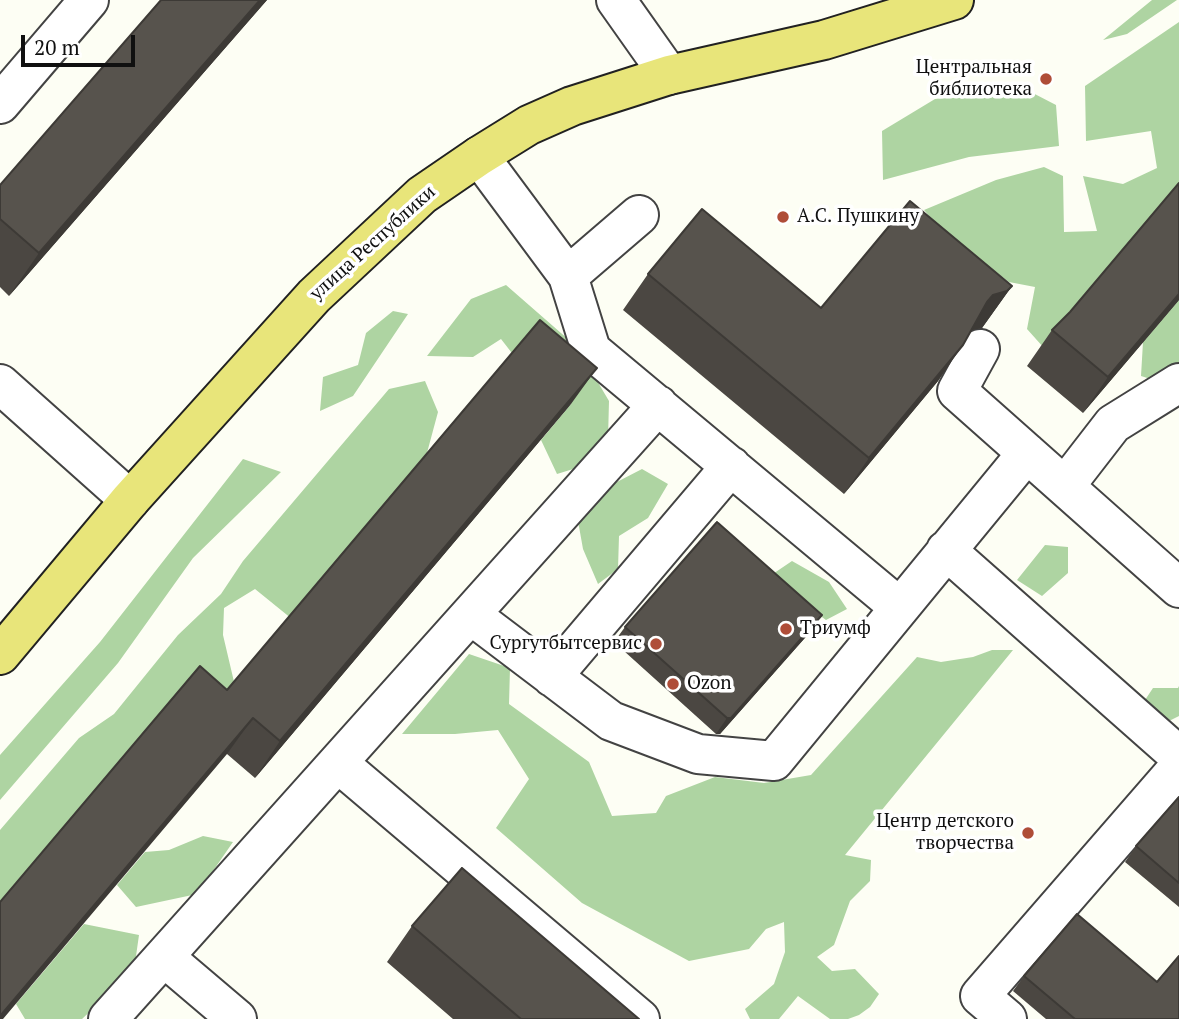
<!DOCTYPE html>
<html>
<head>
<meta charset="utf-8">
<style>
	body { margin:0 }
	#map { position:relative; width:1179px; height:1019px; overflow:hidden; background:#fdfef4; font-family:"PT Serif",serif }
	canvas { display:block }
	.scale { position:absolute; left:21px; top:35px; width:114px; height:32px; box-sizing:border-box; border:4px solid #101010; border-top:0; padding-left:9px; font-size:21px; line-height:24px; white-space:nowrap; color:#101010; -webkit-text-stroke:5px #fff; paint-order:stroke }
</style>
</head>
<body>
<div id="map">
<canvas width="1179" height="1019"></canvas>
<div class="scale">20 m</div>
</div>
<script>
const context = document.querySelector('canvas').getContext('2d');
context.lineJoin = 'round';
function paint(path, color) { context.fillStyle = color; context.fill(path, 'evenodd'); }
const poly = rows => new Path2D(rows.map(r => 'M' + r).join(''));
function stroke(path, color, width, dash) { context.strokeStyle = color; context.lineWidth = width; context.lineCap = dash ? 'butt' : 'round'; context.setLineDash(dash || []); context.stroke(path); }
function write(font, color, halo, rows, align = 'center') {
  context.font = font + ' "PT Serif",serif'; context.lineWidth = 7; context.setLineDash([]); context.textBaseline = 'middle'; context.strokeStyle = halo; context.fillStyle = color; for (const [text, x, y, turn = 0] of rows) {
    context.save(); context.translate(x, y); context.rotate((+turn || 0) * Math.PI / 180); context.textAlign = isNaN(turn) ? turn : align; if (halo) context.strokeText(text, 0, 0); context.fillText(text, 0, 0); context.restore();
  }
}
paint(poly([
	[1152,0,1177,0,1127,34,1103,40],
	[1179,22,1179,188,1044,348,1027,329,1035,287,1009,282,943,232,924,210,996,180,1044,167,1063,176,1064,232,1097,231,1083,176,1123,184,1157,168,1151,131,1086,141,1085,86],
	[1027,90,1056,105,1059,146,969,157,883,180,882,131,935,99],
	[506,285,577,347,609,401,608,439,586,465,557,474,541,440,571,404,515,357,501,339,473,357,427,356,471,299],
	[1179,300,1179,366,1157,381,1141,376,1143,342],
	[393,311,408,314,353,396,320,411,323,377,358,365,366,333],
	[425,381,438,412,424,464,292,619,255,589,224,608,223,635,235,686,0,909,0,830,79,738,114,714,178,635,221,594,243,561,389,389],
	[243,459,281,472,193,558,118,663,0,800,0,755,100,642],
	[642,469,668,484,648,518,619,536,618,569,598,584,583,549,578,521,613,484],
	[1045,545,1068,547,1068,573,1042,596,1017,580],
	[792,561,829,582,847,609,826,620,799,600,758,584],
	[992,650,1013,650,845,855,871,860,870,881,850,901,834,945,817,957,832,971,855,969,879,994,870,1007,859,1015,848,1019,830,1019,798,996,779,1019,750,1019,745,1009,774,984,785,952,784,922,766,929,749,949,689,961,582,903,496,828,529,779,498,730,455,734,402,734,469,654,510,668,509,704,589,762,612,816,656,813,666,796,715,777,764,783,811,775,917,657,941,662,973,657],
	[1179,686,1179,716,1169,721,1141,706,1153,688,1178,688],
	[203,836,233,842,197,894,136,907,117,885,145,852,169,850],
	[84,924,139,935,134,970,82,1019,25,1019,16,1004]
]), '#aed4a2');
const minor = poly([
	[616,0,669,75],
	[0,104,89,0],
	[479,156,568,276,591,350,899,607],
	[568,276,639,215],
	[980,349,957,391,1179,588],
	[0,384,130,500],
	[1065,486,1113,424,1179,383],
	[946,550,1179,756],
	[471,615,611,721,698,754,774,761,1027,453],
	[552,677,731,466],
	[338,763,640,1019],
	[164,957,237,1019],
	[108,1019,658,405],
	[1007,1019,980,996,1179,767]
]);
const major = poly([
	[0,655,130,500,314,296,422,195,479,156,529,125,572,106,669,75,824,40,954,0]
]);
stroke(minor, '#434343', 42);
stroke(major, '#212121', 42);
stroke(minor, '#fff', 38);
stroke(major, '#e8e57a', 38);
paint(poly([
	[161,0,267,0,9,296,0,287,0,185],
	[648,274,821,308,1012,286,982,328,971,330,938,381,844,494,623,310],
	[1179,300,1083,413,1027,366,1052,330],
	[571,404,255,778,227,754,227,690],
	[625,627,811,631,720,734,716,734,614,642],
	[1179,797,1179,907,1125,862,1136,846],
	[412,926,639,1019,453,1019,387,962],
	[1024,976,1179,1019,1046,1019,1013,991]
]), '#4b4742');
paint(poly([
	[260,0,267,0,9,296,39,253],
	[1012,286,982,328,968,331,987,302,993,295],
	[1179,294,1179,300,1083,413,1108,377],
	[963,345,938,381,844,494,869,458],
	[597,368,571,404,255,778,280,741],
	[822,615,811,631,720,734,716,734,727,718],
	[253,718,227,754,3,1019,0,1019,0,1016]
]), '#3d3a36');
const building = poly([
	[161,0,260,0,39,253,0,219,0,185,161,0],
	[1179,183,1179,294,1108,377,1052,330,1070,312,1179,183],
	[910,201,1012,286,1007,291,993,295,987,302,963,345,869,458,648,274,702,209,821,308,910,201],
	[540,320,597,368,280,741,253,718,0,1016,0,902,200,666,227,690,540,320],
	[717,522,822,615,731,718,727,718,625,627,717,522],
	[1179,797,1179,883,1136,846,1179,797],
	[462,868,639,1019,521,1019,412,926,462,868],
	[1077,914,1157,982,1179,956,1179,1019,1075,1019,1024,976,1077,914]
]);
paint(building, '#57534d');
stroke(building, '#3d3a36', 2);
for (const [x, y, r, color] of [
	[1046,79,7,"#af4d38"],
	[783,217,7,"#af4d38"],
	[786,629,7,"#af4d38"],
	[656,644,7,"#af4d38"],
	[673,684,7,"#af4d38"],
	[1028,833,7,"#af4d38"]
]) { const dot = new Path2D(); dot.arc(x, y, r, 0, 2 * Math.PI); context.fillStyle = color; context.fill(dot); stroke(dot, '#fff', 2.5); }
write('19px', '#101010', '#fff', [
	["Центральная",1032,68],
	["библиотека",1032,90],
	["А.С. Пушкину",797,217,"left"],
	["Триумф",800,629,"left"],
	["Сургутбытсервис",642,644],
	["Ozon",687,684,"left"],
	["Центр детского",1014,822],
	["творчества",1014,844]
], 'right');
write('19px', '#101010', '#fff', [
	["улица Республики",373,243,-42]
]);
</script>
</body>
</html>
